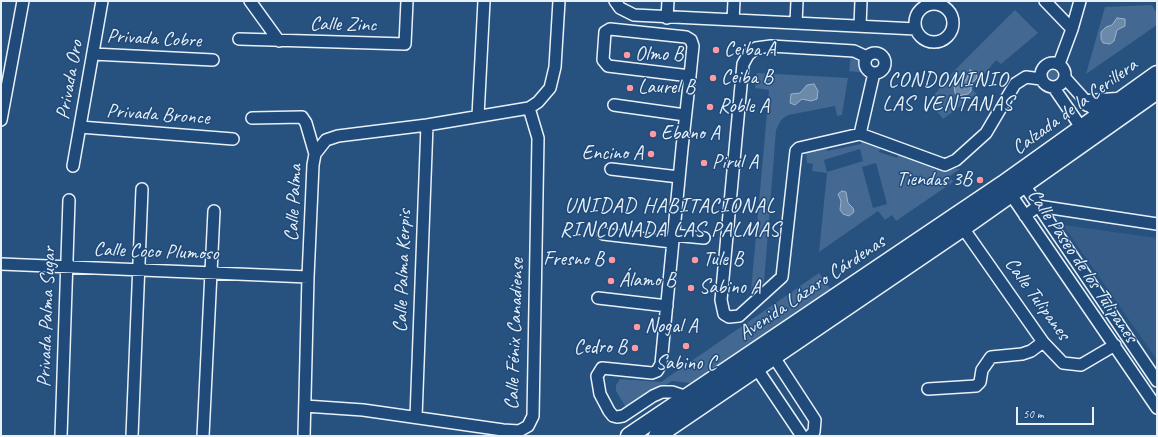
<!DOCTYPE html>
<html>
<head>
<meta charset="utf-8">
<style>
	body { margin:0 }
	#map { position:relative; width:1158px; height:437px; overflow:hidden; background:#27517f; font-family:Caveat,sans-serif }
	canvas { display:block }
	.frame { position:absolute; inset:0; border:2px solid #e8f1f8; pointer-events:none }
	.scale { position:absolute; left:1016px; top:407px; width:78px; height:18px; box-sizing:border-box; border:2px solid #e8f1f8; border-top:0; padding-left:5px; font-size:12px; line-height:14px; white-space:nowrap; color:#e8f1f8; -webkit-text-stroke:3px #1f4a7a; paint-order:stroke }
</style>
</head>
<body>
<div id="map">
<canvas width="1158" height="437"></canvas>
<div class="frame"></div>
<div class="scale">50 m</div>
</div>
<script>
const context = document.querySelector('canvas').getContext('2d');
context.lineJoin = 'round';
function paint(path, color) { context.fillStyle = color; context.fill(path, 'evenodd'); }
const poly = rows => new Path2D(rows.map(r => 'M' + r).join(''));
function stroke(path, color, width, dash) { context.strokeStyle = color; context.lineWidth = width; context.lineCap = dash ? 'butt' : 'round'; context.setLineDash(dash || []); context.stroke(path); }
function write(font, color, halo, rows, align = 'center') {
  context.font = font + ' Caveat,sans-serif'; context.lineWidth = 3; context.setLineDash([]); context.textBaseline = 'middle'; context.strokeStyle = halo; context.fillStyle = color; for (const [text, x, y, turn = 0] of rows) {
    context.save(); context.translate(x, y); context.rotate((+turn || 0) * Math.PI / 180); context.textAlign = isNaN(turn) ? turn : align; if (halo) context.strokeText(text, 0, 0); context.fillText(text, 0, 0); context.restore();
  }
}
paint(poly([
	[1063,225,1157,238,1157,360]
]), '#355d88');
paint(poly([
	[1152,5,1157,14,1157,25,1086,74,1105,7],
	[1015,10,1038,33,1001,64,996,60,972,89,977,94,943,119,929,101,956,69],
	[851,55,863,59,865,73,849,71],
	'1044 74a9 9 0 1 1 18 0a9 9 0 1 1-18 0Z',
	[757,73,848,78,842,115,837,116,835,106,788,115,781,120,776,130,764,283,751,291,769,90,755,88],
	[861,138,881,145,879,152,897,158,900,151,950,168,960,169,950,176,953,182,896,221,892,215,885,220,878,211,819,252,827,173,812,171,813,164,807,163,806,149,826,145,827,151,861,144],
	[860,149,863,161,827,172,824,160],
	[876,163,887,204,873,208,862,167],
	[819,273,834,294,700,384,672,381,627,409,616,391,616,385,620,379,661,382]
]), '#436891');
const water = poly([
	[1117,18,1125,19,1125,26,1117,30,1114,41,1110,44,1103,43,1101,39,1101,32,1106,27,1112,25,1117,18],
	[970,70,976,72,977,78,971,84,971,91,968,94,958,96,955,93,954,85,958,81,966,80,970,70],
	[814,84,818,91,817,99,811,101,802,99,795,105,790,103,791,94,800,93,807,85,814,84],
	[842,191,846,192,848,203,853,208,854,212,849,216,843,214,840,210,841,201,838,194,842,191]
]);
paint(water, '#6b8aaa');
stroke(water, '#9db3c9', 1);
const minor = poly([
	[250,1,279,41],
	[615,1,620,8,634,15,916,29],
	[1045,1,1072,29],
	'915 23a19 19 0 1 1 38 0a19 19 0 1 1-38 0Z',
	[667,18,668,1],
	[733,20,734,1],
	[796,23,797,1],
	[860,26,861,1],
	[239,39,405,44,407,1],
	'865 63a10 10 0 1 1 20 0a10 10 0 1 1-20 0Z',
	[93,54,213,60],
	[867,57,854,51,771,46,756,48,748,55,743,64,721,300,724,314,729,317,739,316,782,277,796,151,799,148,860,134,945,165,956,160,986,133,1015,84,1026,77,1041,79],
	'1041 75a12 12 0 1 1 24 0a12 12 0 1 1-24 0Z',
	[1059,64,1072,29,1080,1],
	[1065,78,1092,108],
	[1054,88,1085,133],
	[614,105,685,115],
	[478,116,484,1],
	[252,118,302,117,306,123,315,154],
	[1,120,23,1],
	[80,127,233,139],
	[860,134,874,73],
	[73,166,102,1],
	[611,169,679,177],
	[1020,179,1157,381],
	[1007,189,1157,408],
	[1025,216,1038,206,1157,224],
	[963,228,1043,342,1063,363,1081,365,1115,345],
	[603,234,672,242],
	[673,235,704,238],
	[1,264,308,277],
	[598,298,667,306],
	[770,351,815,420,814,432,810,436],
	[753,363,802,436],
	[928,389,976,386,980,382,982,370,991,357,1022,354,1031,351,1043,342],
	[687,397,672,392,662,392,653,396,623,416,617,417,613,416,609,411,600,394,597,376,602,368,652,373,657,371,661,364,682,148,690,76,693,46,691,40,686,37,610,29,605,32,603,60,608,66,690,76],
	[305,406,363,410,503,430,519,431,528,426,533,416,538,138,529,108],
	[416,417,427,125],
	[61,436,69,200],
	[132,436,142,189],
	[203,436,214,211],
	[304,436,308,277,313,165,315,154,326,140,338,136,427,125,529,108,538,102,550,88,555,67,559,1]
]);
const secondary = poly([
	[1088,103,1117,101],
	[629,436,1003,184,1157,74],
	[657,436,963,228,1157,91]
]);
stroke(minor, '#e8f1f8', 14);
stroke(secondary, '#e8f1f8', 19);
stroke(minor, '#1f4a7a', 11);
stroke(secondary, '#1f4a7a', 16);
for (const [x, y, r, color] of [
	[716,50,4,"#ff9aa2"],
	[627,55,4,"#ff9aa2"],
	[713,78,4,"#ff9aa2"],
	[630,88,4,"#ff9aa2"],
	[710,107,4,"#ff9aa2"],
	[653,134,4,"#ff9aa2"],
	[651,154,4,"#ff9aa2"],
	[704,163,4,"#ff9aa2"],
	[980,180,4,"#ff9aa2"],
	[612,260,4,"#ff9aa2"],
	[695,260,4,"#ff9aa2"],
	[611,281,4,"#ff9aa2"],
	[691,288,4,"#ff9aa2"],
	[637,327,4,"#ff9aa2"],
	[686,346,4,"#ff9aa2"],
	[635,348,4,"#ff9aa2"]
]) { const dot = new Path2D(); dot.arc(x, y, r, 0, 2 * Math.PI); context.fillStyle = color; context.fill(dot); stroke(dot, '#1f4a7a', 1.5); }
write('20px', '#e8f1f8', '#1f4a7a', [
	["Calle Zinc",343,25,1],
	["Privada Cobre",154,39,3],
	["Privada Oro",70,80,-80],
	["Calzada de la Cerillera",1075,107,-36],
	["Privada Bronce",158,115,4],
	["Calle Palma",294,203,-87],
	["Calle Coco Plumoso",156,252,2],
	["Calle Paseo de los Tulipanes",1082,266,56],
	["Calle Palma Kerpis",403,271,-88],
	["Avenida Lázaro Cárdenas",812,288,-34],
	["Calle Tulipanes",1037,299,54],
	["Privada Palma Sugar",47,317,-88],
	["Calle Fénix Canadiense",515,334,-88]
]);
write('20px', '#e8f1f8', '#1f4a7a', [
	["Ceiba A",724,50],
	["Olmo B",635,55],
	["Ceiba B",721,78],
	["Laurel B",638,88],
	["Roble A",718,107],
	["Ebano A",661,134],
	["Encino A",643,154,"right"],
	["Pirul A",712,163],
	["Tiendas 3B",972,180,"right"],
	["Fresno B",604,260,"right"],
	["Tule B",703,260],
	["Álamo B",619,281],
	["Sabino A",699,288],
	["Nogal A",645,327],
	["Cedro B",627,348,"right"],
	["Sabino C",686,364,"center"]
], 'left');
context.letterSpacing = '1px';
write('21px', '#e8f1f8', '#1f4a7a', [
	["CONDOMINIO",948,80],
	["LAS VENTANAS",948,104],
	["UNIDAD HABITACIONAL",670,206],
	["RINCONADA LAS PALMAS",670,230]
]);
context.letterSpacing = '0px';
</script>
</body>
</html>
